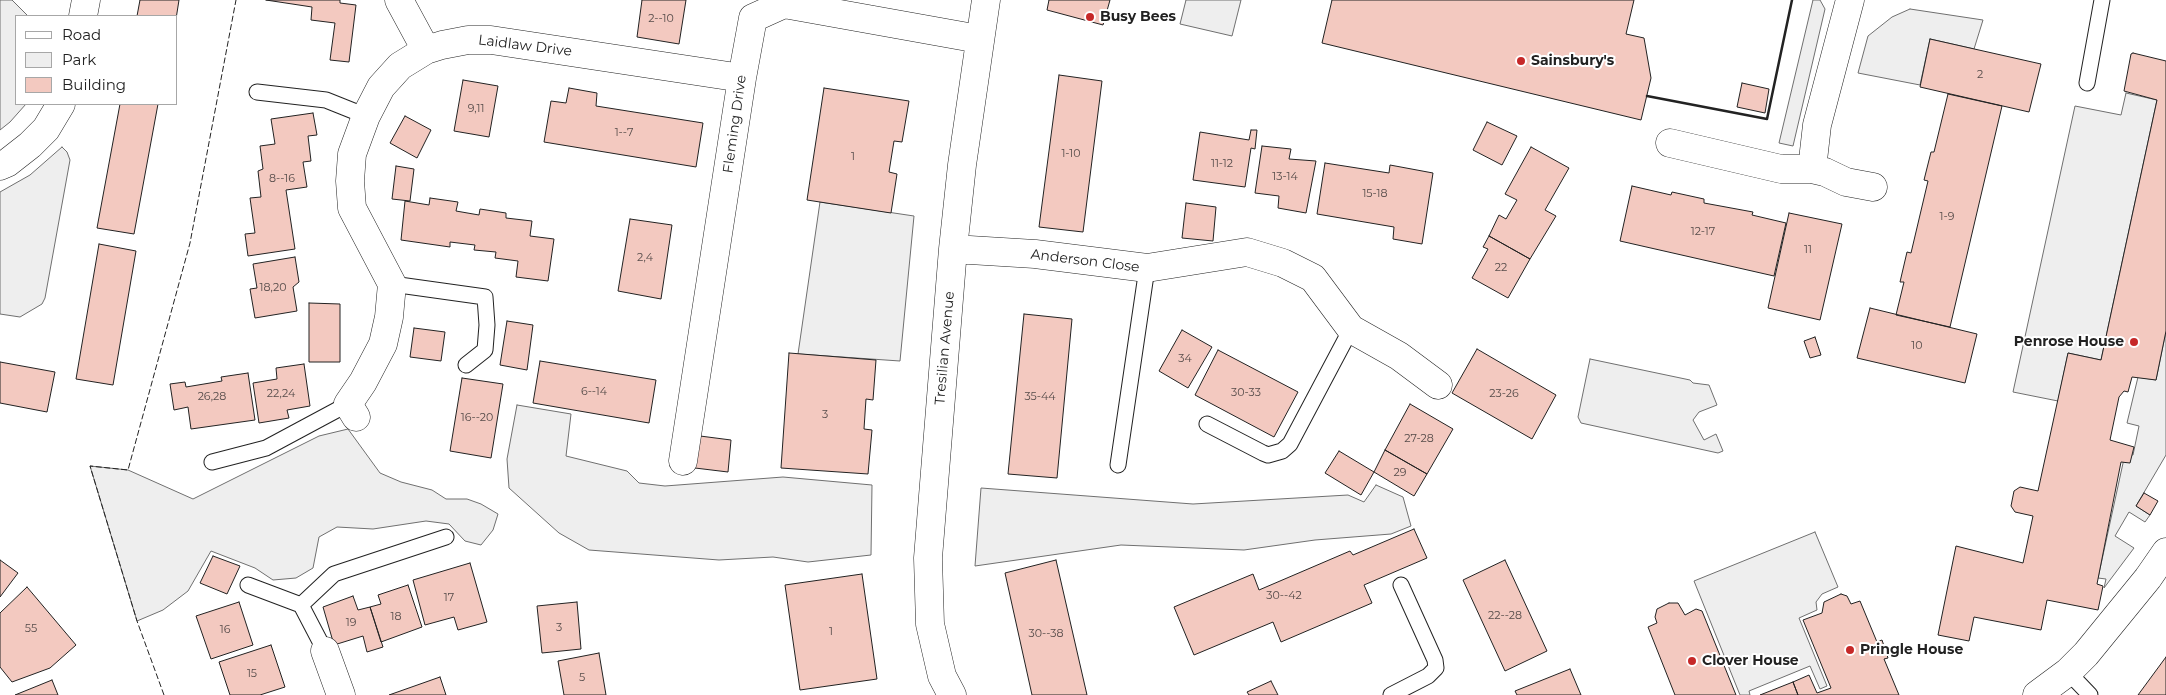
<!DOCTYPE html>
<html>
<head>
<meta charset="utf-8">
<style>
	body { margin:0 }
	#map { position:relative; width:2166px; height:695px; overflow:hidden; background:#fff; font-family:Montserrat,sans-serif }
	canvas { display:block }
	.legend { position:absolute; left:15px; top:15px; width:162px; height:90px; box-sizing:border-box; background:#fff; border:1px solid #a7a7a7; margin:0; padding:6px 9px; list-style:none; font-size:15px; color:#222 }
	.legend li { display:flex; align-items:center; gap:10px; height:25px }
	.legend b { width:25px; border:1px solid #a7a7a7 }
</style>
</head>
<body>
<div id="map">
<canvas width="2166" height="695"></canvas>
<ul class="legend">
<li><b style="height:6px;background:#fff"></b>Road</li>
<li><b style="height:14px;background:#eee"></b>Park</li>
<li><b style="height:14px;background:#f3c9c0"></b>Building</li>
</ul>
</div>
<script>
const context = document.querySelector('canvas').getContext('2d');
context.lineJoin = 'round';
function paint(path, color) { context.fillStyle = color; context.fill(path, 'evenodd'); }
const poly = rows => new Path2D(rows.map(r => 'M' + r).join(''));
function stroke(path, color, width, dash) { context.strokeStyle = color; context.lineWidth = width; context.lineCap = dash ? 'butt' : 'round'; context.setLineDash(dash || []); context.stroke(path); }
function write(font, color, halo, rows, align = 'center') {
  context.font = font + ' Montserrat,sans-serif'; context.lineWidth = 4; context.setLineDash([]); context.textBaseline = 'middle'; context.strokeStyle = halo; context.fillStyle = color; for (const [text, x, y, turn = 0] of rows) {
    context.save(); context.translate(x, y); context.rotate((+turn || 0) * Math.PI / 180); context.textAlign = isNaN(turn) ? turn : align; if (halo) context.strokeText(text, 0, 0); context.fillText(text, 0, 0); context.restore();
  }
}
const green = poly([
	[0,0,12,0,28,16,16,16,16,104,26,104,10,122,0,130,0,0],
	[1186,0,1241,0,1232,36,1180,24,1186,0],
	[1813,0,1820,0,1825,9,1793,146,1779,143,1813,0],
	[1910,9,1983,20,1974,49,1930,39,1920,85,1858,73,1868,36,1892,17,1910,9],
	[2126,93,2157,100,2101,360,2068,353,2058,401,2013,392,2075,106,2121,115,2126,93],
	[62,147,67,152,70,160,45,298,42,304,20,317,0,314,0,192,30,175,62,147],
	[820,202,914,216,900,361,798,354,820,202],
	[2166,331,2166,455,2136,506,2150,515,2145,522,2129,512,2115,536,2134,548,2104,588,2106,579,2098,578,2125,454,2133,455,2139,426,2127,423,2138,377,2156,380,2166,331],
	[1590,359,1690,380,1693,383,1709,385,1717,405,1699,412,1693,420,1704,440,1716,434,1723,451,1718,453,1581,423,1578,417,1590,359],
	[517,405,571,414,566,456,627,471,639,483,665,486,783,477,872,485,871,555,808,562,773,557,719,560,589,550,559,533,509,488,507,459,517,405],
	[348,429,380,473,401,482,432,490,446,499,467,499,481,504,498,514,493,530,481,545,465,541,449,524,426,521,373,529,337,527,319,537,313,568,296,578,273,580,255,568,211,551,188,591,163,610,137,621,90,466,128,470,193,499,319,436,348,429],
	[1376,485,1403,497,1411,526,1391,534,1315,540,1244,550,1121,545,975,566,981,488,1193,504,1348,495,1364,502,1376,485],
	[1815,532,1838,587,1822,594,1816,602,1817,610,1799,618,1827,686,1820,689,1810,666,1749,691,1750,695,1740,695,1694,581,1815,532]
]);
paint(green, '#eee');
stroke(green, '#6f6f6f', 1);
const building = poly([
	[140,0,179,0,176,19,176,16,137,16,140,0],
	[266,0,340,0,340,3,356,5,349,62,330,60,335,23,311,20,312,7,266,0],
	[642,0,686,0,679,44,637,37,642,0],
	[1049,0,1110,0,1103,25,1047,10,1049,0],
	[1332,0,1634,0,1626,34,1644,38,1651,78,1641,120,1322,43,1332,0],
	[1930,39,2041,64,2029,112,1920,87,1930,39],
	[2133,53,2166,61,2166,331,2156,380,2132,377,2128,392,2124,391,2119,397,2110,440,2134,447,2130,463,2121,462,2097,584,2103,586,2098,610,2047,600,2041,630,1974,617,1969,641,1938,635,1956,546,2023,563,2033,516,2015,512,2011,506,2014,491,2020,487,2038,491,2068,353,2101,360,2157,100,2124,91,2131,54,2133,53],
	[1059,75,1102,81,1083,232,1039,227,1059,75],
	[463,80,498,86,489,137,454,131,463,80],
	[1742,83,1769,89,1765,113,1737,107,1742,83],
	[569,88,597,93,596,106,703,123,696,167,544,142,551,101,566,103,569,88],
	[824,88,909,101,902,142,894,141,889,172,897,174,891,213,807,200,824,88],
	[1948,94,2002,106,1950,327,1896,315,1904,282,1900,282,1907,252,1911,253,1928,181,1924,180,1931,152,1934,152,1948,94],
	[120,104,158,104,134,234,97,228,120,104],
	[313,113,317,135,308,136,311,161,303,162,307,187,286,190,295,249,248,256,245,234,255,233,250,198,261,197,258,171,263,169,260,146,275,144,271,119,313,113],
	[405,116,431,130,417,158,390,143,405,116],
	[1487,122,1517,136,1502,165,1473,150,1487,122],
	[1251,130,1257,130,1255,149,1251,148,1245,187,1193,180,1200,132,1249,140,1251,130],
	[1262,146,1291,149,1289,159,1316,161,1306,213,1278,208,1279,196,1255,193,1262,146],
	[1531,147,1569,168,1545,210,1556,216,1530,259,1489,236,1499,215,1506,219,1517,200,1505,194,1531,147],
	[1325,163,1389,173,1390,165,1433,173,1422,244,1393,239,1394,227,1317,214,1325,163],
	[396,166,414,169,410,201,392,199,396,166],
	[1632,186,1671,195,1672,192,1704,199,1704,203,1753,212,1752,215,1786,223,1774,276,1620,241,1632,186],
	[430,198,458,202,456,211,479,215,480,209,506,213,506,218,532,221,530,236,554,239,548,281,516,277,518,261,495,258,496,252,474,250,475,245,450,242,450,247,401,240,405,201,429,205,430,198],
	[1186,203,1216,207,1213,241,1182,238,1186,203],
	[1789,213,1842,224,1820,320,1768,308,1789,213],
	[630,219,672,225,661,299,618,291,630,219],
	[1489,236,1530,259,1508,298,1472,278,1488,249,1483,247,1489,236],
	[99,244,136,251,113,385,76,379,99,244],
	[295,257,299,282,293,287,297,311,255,318,250,289,257,288,253,264,295,257],
	[309,303,340,304,340,362,309,362,309,303],
	[1870,308,1977,334,1965,383,1857,358,1870,308],
	[1024,314,1072,319,1057,478,1008,474,1024,314],
	[507,321,533,325,527,370,500,365,507,321],
	[414,328,445,332,441,361,410,357,414,328],
	[1182,330,1212,347,1188,388,1159,371,1182,330],
	[1815,337,1821,355,1810,358,1804,341,1815,337],
	[1477,349,1556,395,1532,439,1452,393,1477,349],
	[1218,350,1298,392,1274,437,1195,395,1218,350],
	[789,353,876,360,873,400,866,399,864,429,872,430,868,474,781,468,789,353],
	[540,361,656,380,649,423,533,403,540,361],
	[0,362,55,372,47,412,0,403,0,362],
	[304,364,310,406,287,410,289,418,259,423,253,383,277,379,276,368,304,364],
	[248,373,255,420,191,429,188,407,174,410,170,384,185,382,186,387,222,381,221,377,248,373],
	[462,378,503,384,491,458,450,451,462,378],
	[1410,404,1453,429,1427,474,1385,450,1410,404],
	[700,436,731,440,728,472,695,468,700,436],
	[1385,450,1427,474,1414,496,1374,472,1385,450],
	[1339,451,1374,472,1361,495,1325,473,1339,451],
	[2144,493,2158,501,2150,515,2136,506,2144,493],
	[1414,529,1427,558,1364,585,1372,603,1281,642,1273,622,1194,655,1174,607,1253,574,1259,590,1350,551,1353,555,1414,529],
	[213,556,240,566,227,594,200,583,213,556],
	[0,560,18,573,0,597,0,560],
	[1056,560,1087,695,1032,695,1005,573,1056,560],
	[1505,560,1547,651,1505,671,1463,580,1505,560],
	[470,563,487,622,458,630,454,617,425,625,413,580,470,563],
	[862,574,877,679,800,690,785,585,862,574],
	[408,585,422,627,381,642,370,607,381,604,378,595,408,585],
	[27,587,76,645,50,668,12,682,0,667,0,613,27,587],
	[1841,594,1847,596,1851,604,1860,601,1877,642,1882,640,1888,658,1884,659,1899,695,1798,695,1793,682,1809,675,1817,693,1831,688,1803,620,1822,613,1824,602,1841,594],
	[353,596,358,610,370,607,383,647,367,652,363,636,334,645,323,607,353,596],
	[239,602,253,645,211,659,196,616,239,602],
	[577,602,581,649,542,653,537,606,577,602],
	[1669,603,1678,603,1685,615,1696,609,1702,611,1736,695,1675,695,1648,627,1657,623,1655,617,1657,609,1669,603],
	[271,645,285,687,260,695,230,695,219,662,271,645],
	[599,653,606,695,564,695,558,661,599,653],
	[2166,657,2166,695,2138,695,2166,657],
	[1570,669,1581,695,1517,695,1515,691,1570,669],
	[440,677,446,695,389,695,440,677],
	[52,680,58,695,15,695,52,680],
	[1271,681,1278,695,1249,695,1247,692,1271,681],
	[1793,682,1798,695,1760,695,1793,682]
]);
paint(building, '#f3c9c0');
stroke(building, '#222', 1);
const service = poly([
	[2087,83,2102,0],
	[257,92,326,100,366,116],
	[392,284,485,297,487,325,485,350,466,365],
	[1207,424,1263,453,1268,455,1282,451,1290,444,1351,329],
	[212,462,266,448,348,404],
	[1118,465,1147,268],
	[248,585,301,605,325,651],
	[301,605,334,574,446,537],
	[2068,672,2090,695],
	[1391,695,1428,676,1436,668,1435,660,1401,585]
]);
const minor = poly([
	[399,0,426,50],
	[83,16,86,0],
	[1670,143,1781,169,1812,169,1817,125,1850,0],
	[0,166,7,163,30,145,46,129,61,104],
	[1812,169,1825,172,1846,182,1873,187],
	[953,249,1035,254,1147,268,1247,252,1283,263,1313,278,1351,329,1399,356,1438,385],
	[356,417,348,404,363,382,383,344,389,317,392,284,352,208,350,181,352,154,366,116,381,87,400,66,426,50,442,45,468,40,491,40,742,78],
	[683,461,742,78,753,18,784,4,979,39],
	[325,651,341,695],
	[952,695,942,676,930,624,928,558,953,249,962,165,986,0],
	[2037,695,2068,672,2086,654,2148,578,2166,552]
]);
stroke(service, '#222', 17);
stroke(minor, '#222', 29);
stroke(service, '#fff', 15);
stroke(minor, '#fff', 28);
stroke(poly([
	[164,695,137,621,90,466,128,470,190,243,236,0]
]), '#222', 1, [6, 2.5]);
stroke(poly([
	[1647,96,1767,119,1792,0]
]), '#222', 2.5);
for (const [x, y, r, color] of [
	[1090,17,5,"#c62828"],
	[1521,61,5,"#c62828"],
	[2134,342,5,"#c62828"],
	[1850,650,5,"#c62828"],
	[1692,661,5,"#c62828"]
]) { const dot = new Path2D(); dot.arc(x, y, r, 0, 2 * Math.PI); context.fillStyle = color; context.fill(dot); stroke(dot, '#fff', 2); }
write('11px', '#564c4a', null, [
	["2--10",661,19],
	["2",1980,75],
	["9,11",476,109],
	["1--7",624,133],
	["1-10",1071,154],
	["1",853,157],
	["11-12",1222,164],
	["13-14",1285,177],
	["8--16",282,179],
	["15-18",1375,194],
	["1-9",1947,217],
	["12-17",1703,232],
	["11",1808,250],
	["2,4",645,258],
	["22",1501,268],
	["18,20",273,288],
	["10",1917,346],
	["34",1185,359],
	["6--14",594,392],
	["30-33",1246,393],
	["22,24",281,394],
	["23-26",1504,394],
	["26,28",212,397],
	["35-44",1040,397],
	["3",825,415],
	["16--20",477,418],
	["27-28",1419,439],
	["29",1400,473],
	["30--42",1284,596],
	["17",449,598],
	["22--28",1505,616],
	["18",396,617],
	["19",351,623],
	["3",559,628],
	["55",31,629],
	["16",225,630],
	["1",831,632],
	["30--38",1046,634],
	["15",252,674],
	["5",582,678]
]);
write('bold 14px', '#222', '#fff', [
	["Busy Bees",1100,17],
	["Sainsbury's",1531,61],
	["Penrose House",2124,342,"right"],
	["Pringle House",1860,650],
	["Clover House",1702,661]
], 'left');
write('14px', '#222', '#fff', [
	["Laidlaw Drive",525,46,7],
	["Fleming Drive",735,124,-82],
	["Anderson Close",1085,261,7],
	["Tresilian Avenue",945,348,-85]
]);
</script>
</body>
</html>
